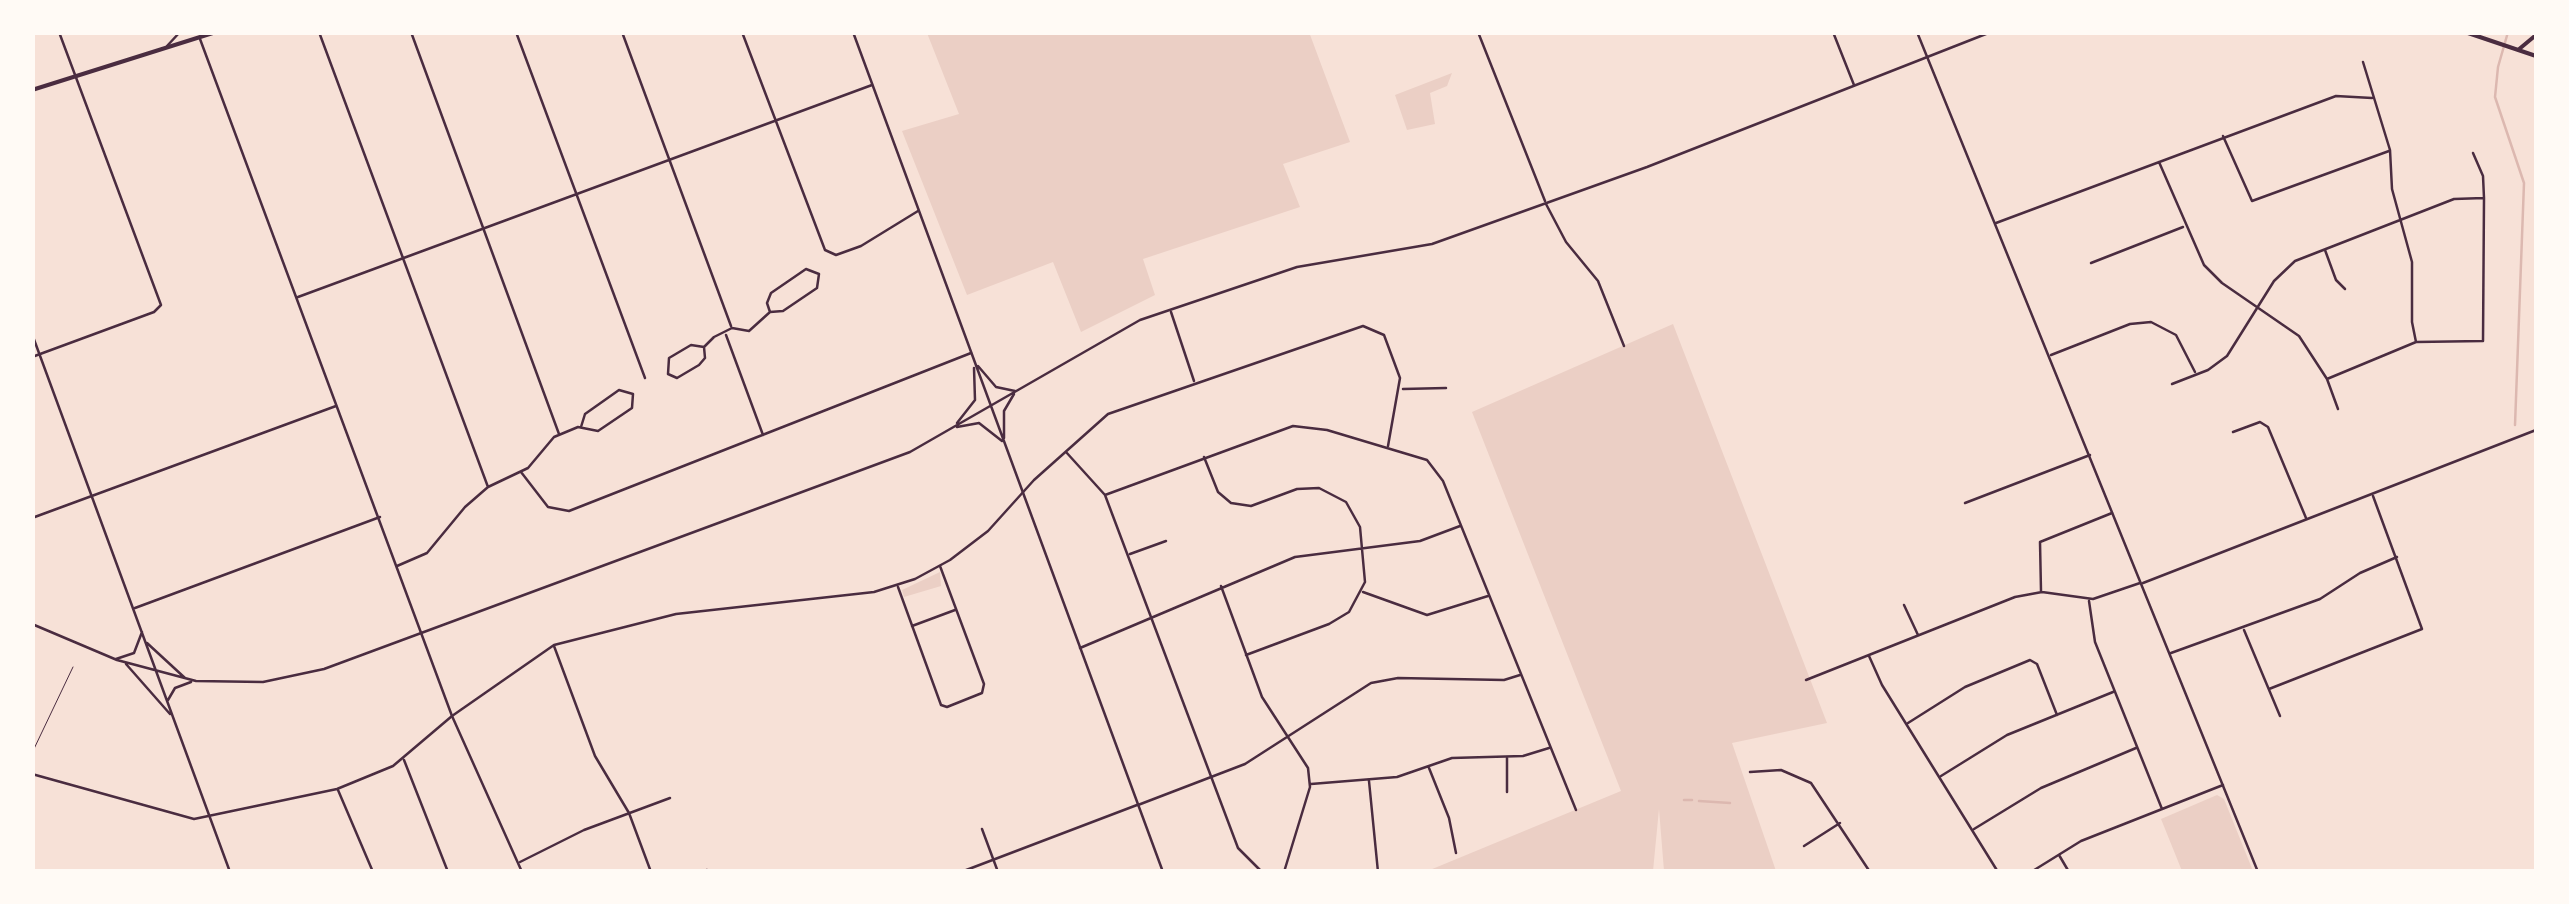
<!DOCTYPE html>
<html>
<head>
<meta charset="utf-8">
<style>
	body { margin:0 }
	#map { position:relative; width:2569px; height:904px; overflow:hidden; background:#f7e1d7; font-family:Poppins,sans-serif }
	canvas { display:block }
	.frame { position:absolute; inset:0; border:35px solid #fffaf5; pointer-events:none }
</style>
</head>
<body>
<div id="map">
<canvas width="2569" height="904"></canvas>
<div class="frame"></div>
</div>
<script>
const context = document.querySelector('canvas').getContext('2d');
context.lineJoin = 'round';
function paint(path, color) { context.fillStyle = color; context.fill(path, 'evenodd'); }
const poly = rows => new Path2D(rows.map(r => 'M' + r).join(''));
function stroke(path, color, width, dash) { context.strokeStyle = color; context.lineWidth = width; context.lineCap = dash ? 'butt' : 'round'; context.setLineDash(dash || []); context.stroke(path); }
paint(poly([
	[1309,32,1350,142,1283,164,1300,207,1143,259,1155,295,1081,332,1053,262,967,295,902,131,959,114,927,33],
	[1452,73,1447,86,1430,93,1435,124,1407,130,1395,95],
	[1673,324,1827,723,1732,743,1776,871,1664,871,1659,809,1653,871,1425,872,1621,791,1472,412],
	[940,572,941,586,904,597,902,590],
	[2217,795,2224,799,2253,871,2182,871,2161,819]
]), '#ebcfc5');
stroke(poly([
	[2508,32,2498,67,2495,97,2524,183,2515,425],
	[1684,800,1692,800],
	[1699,801,1730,803]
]), '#dcb8b0', 2.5);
stroke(poly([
	[32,753,73,667]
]), '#4a2c40', 1);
stroke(poly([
	[319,32,488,487],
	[411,32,559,434],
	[516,32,645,378],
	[622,32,731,326],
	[742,32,825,250,836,255,861,246,918,211],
	[1833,32,1854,85],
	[2363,62,2390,150,2392,189,2412,262,2412,322,2416,342],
	[2223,136,2252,201,2389,151],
	[2159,162,2204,265,2222,283,2299,336,2327,379,2338,409],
	[1546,204,1566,242,1598,281,1624,346],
	[1996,223,2336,96,2372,98],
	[2325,250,2336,280,2345,289],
	[2091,263,2183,227],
	[298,297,872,85],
	[1171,312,1194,381],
	[726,335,763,435],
	[704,347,691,345,669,358,668,374,677,378,699,365,705,358,704,347,714,337,732,328,749,331,770,312,783,311,817,288,819,274,806,269,771,293,767,303,770,312],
	[2051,355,2130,324,2151,322,2176,335,2195,372],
	[32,357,154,312,161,305,59,32],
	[2327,379,2416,342,2483,341,2484,198,2483,176,2473,153],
	[2172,384,2208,370,2227,356,2274,281,2295,261,2454,199,2484,198],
	[1403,389,1446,388],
	[2233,432,2260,422,2268,427,2306,518],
	[1066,452,1105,495,1238,848,1262,872],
	[1204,457,1218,492,1231,503,1251,506,1297,489,1319,488,1346,502,1360,527,1365,582,1349,612,1329,624,1246,655],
	[521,472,548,507,569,511,971,353],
	[1105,495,1293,426,1327,430,1427,460,1443,481,1576,810],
	[1965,503,2090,455],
	[32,518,336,406],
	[1130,554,1166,541],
	[397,566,427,553,465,507,488,487,528,468,554,437,578,427,598,431,632,408,633,394,619,390,585,414,581,427],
	[1221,586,1262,697,1308,768,1310,787,1284,872],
	[898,587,941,705,947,707,982,693,984,684,940,566],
	[2041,591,2040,542,2112,513],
	[1363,592,1427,615,1488,596],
	[2089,601,2095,642,2162,809],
	[1904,605,1918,635],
	[135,608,380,517],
	[912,626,955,610],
	[2244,630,2280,716],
	[554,646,595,756,629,813,651,872],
	[1080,648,1295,557,1420,541,1460,526],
	[2171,653,2320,599,2360,573,2397,557],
	[1869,656,1882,685,1998,872],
	[1806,680,2015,597,2042,592,2093,599,2140,583],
	[2269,689,2422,629,2373,496],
	[1908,723,1965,687,2030,660,2037,664,2057,715],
	[404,760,448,872],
	[1429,768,1449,818,1456,853],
	[1750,772,1781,770,1811,783,1870,872],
	[32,774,194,819,337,789,393,766,452,716,554,645,676,614,874,592,915,579,950,560,988,531,1034,480,1108,414,1363,326,1384,335,1400,378,1388,446],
	[1941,776,2007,735,2113,692],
	[1369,781,1378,872],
	[1311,784,1397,777,1452,758,1523,756,1549,748],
	[338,790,373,872],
	[1507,792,1507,758],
	[1138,805,1245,764,1371,683,1398,678,1504,680,1520,675],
	[982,829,998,872],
	[1974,829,2041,788,2136,748],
	[1804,846,1840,823],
	[2059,855,2069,872],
	[520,862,584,830,670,798],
	[702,872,707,870],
	[2031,872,2081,841,2223,785]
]), '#4a2c40', 2.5);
stroke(poly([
	[1478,32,1545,201],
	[1917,32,2258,872],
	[200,39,452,716,522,872],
	[2143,583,2536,430],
	[961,872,1137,805]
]), '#4a2c40', 2.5);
stroke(poly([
	[853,32,1163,872],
	[167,46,180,32],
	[32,334,230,872],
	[978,366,996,387,1015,391],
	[957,423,975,400,974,368],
	[957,427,979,423,1002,441],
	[1004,438,1004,411,1014,394],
	[32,624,117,660,196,681,263,682,324,669,910,452,1140,320,1297,267,1432,244,1647,167,1991,32],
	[147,643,185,678],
	[116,659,134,653,142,632],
	[126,664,170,714],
	[168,700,175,688,191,682]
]), '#4a2c40', 2.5);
stroke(poly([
	[2465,32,2536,56],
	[2518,50,2536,35],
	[32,90,216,32]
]), '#4a2c40', 4);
</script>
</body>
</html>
